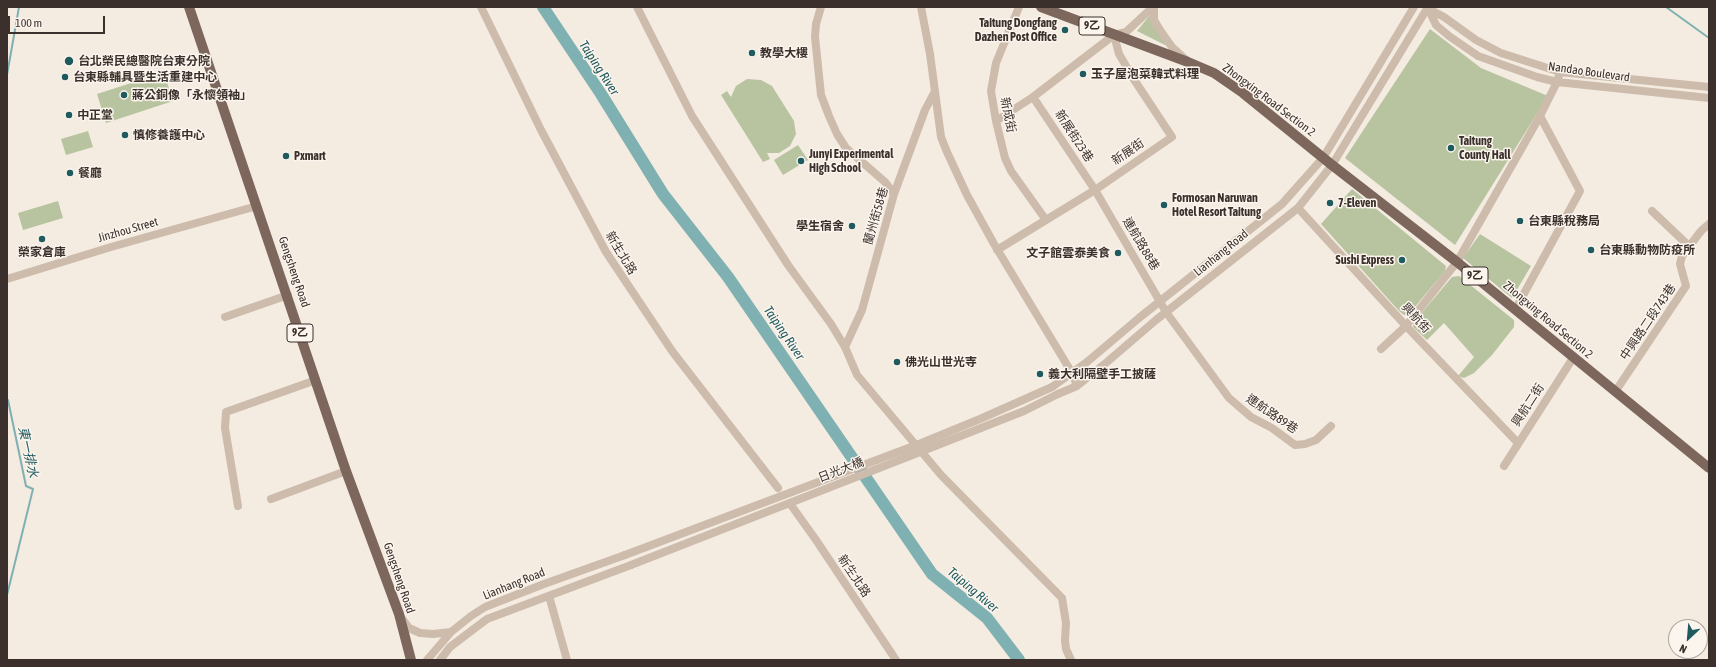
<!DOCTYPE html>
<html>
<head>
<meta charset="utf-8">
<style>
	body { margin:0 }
	#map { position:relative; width:1716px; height:667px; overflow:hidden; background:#f4ebe1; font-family:"Asap Condensed",sans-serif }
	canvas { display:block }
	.frame { position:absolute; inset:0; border:8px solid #3b302b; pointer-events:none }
	.north { position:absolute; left:1668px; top:619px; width:40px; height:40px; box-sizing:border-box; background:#fbf5ee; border:1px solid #aea6a0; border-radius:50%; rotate:206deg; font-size:11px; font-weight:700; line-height:16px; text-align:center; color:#3b302b }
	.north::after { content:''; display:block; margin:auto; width:14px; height:18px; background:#1f5a5e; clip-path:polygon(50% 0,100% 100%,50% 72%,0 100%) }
	.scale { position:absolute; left:8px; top:16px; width:97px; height:18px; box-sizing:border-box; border:2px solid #3b302b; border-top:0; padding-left:5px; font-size:12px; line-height:14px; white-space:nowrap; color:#3b302b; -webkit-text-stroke:3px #fbf5ee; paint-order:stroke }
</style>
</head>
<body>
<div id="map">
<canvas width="1716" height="667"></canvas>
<div class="frame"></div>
<div class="north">N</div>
<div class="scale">100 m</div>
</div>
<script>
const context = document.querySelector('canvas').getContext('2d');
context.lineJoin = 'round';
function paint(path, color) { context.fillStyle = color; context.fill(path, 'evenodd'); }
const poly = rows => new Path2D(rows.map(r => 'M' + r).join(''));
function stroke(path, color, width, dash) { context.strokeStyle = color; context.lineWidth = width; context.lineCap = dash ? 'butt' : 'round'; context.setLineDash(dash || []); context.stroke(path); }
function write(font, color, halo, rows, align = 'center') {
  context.font = font + ' "Asap Condensed","Noto Sans TC",sans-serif'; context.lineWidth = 3; context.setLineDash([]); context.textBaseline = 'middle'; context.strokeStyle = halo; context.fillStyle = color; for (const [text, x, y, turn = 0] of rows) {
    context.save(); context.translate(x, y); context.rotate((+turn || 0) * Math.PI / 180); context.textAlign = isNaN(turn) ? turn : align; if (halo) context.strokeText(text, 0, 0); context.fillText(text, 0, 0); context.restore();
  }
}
paint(poly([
	[1150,15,1150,19,1167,46,1137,31],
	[1430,29,1481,68,1548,96,1455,245,1345,158],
	[156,75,166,79,173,101,106,123,97,94],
	[747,79,761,80,772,86,794,121,795,128,796,134,790,146,779,153,767,153,770,159,763,162,721,95,727,91,731,97,736,86],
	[88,131,93,147,66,155,61,139],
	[798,145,808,160,783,175,774,160],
	[1352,189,1446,266,1445,271,1409,314,1404,315,1399,311,1321,224],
	[58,201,63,218,23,230,18,213],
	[1480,234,1531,266,1512,298,1463,258],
	[1459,276,1514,320,1514,327,1492,355,1474,373,1464,378,1458,376,1474,357,1444,323,1427,340,1413,327,1414,322,1452,277]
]), '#b8c4a0');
stroke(poly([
	[1666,7,1709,38],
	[7,75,19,7],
	[7,595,33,489,26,486,8,400]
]), '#7fb0b2', 2);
stroke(poly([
	[543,7,601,94,663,194,728,277,932,574,987,618,1019,660]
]), '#7fb0b2', 12);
stroke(poly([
	[481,7,541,130,606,252,672,351,778,488],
	[637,7,692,116,788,265,831,324,845,347,857,375,941,475,1062,598,1066,623,1065,640,1066,649,1071,660],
	[821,7,816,24,815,37,821,95,829,116,837,134,846,148,885,182,894,194],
	[921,7,930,54,941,137,947,152,967,195,994,244,1072,373,1077,386],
	[1019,7,996,63,991,91,996,121,1005,158,1011,171,1046,220],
	[1154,7,1154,20,1160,30,1172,47,1186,60],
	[1428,8,1436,25,1449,36,1478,56,1537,77,1557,82,1709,98],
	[1429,9,1444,17,1476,40,1501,53,1560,72,1709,87],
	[1033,97,1095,190,1166,312,1229,398,1251,417,1272,428,1295,445,1305,444,1316,440,1331,426],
	[996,121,1033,97,1114,35,1126,32,1153,7],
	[1298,208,1406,326,1518,443],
	[1652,211,1690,247],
	[997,250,1095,190,1172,137,1133,78,1119,54,1114,35],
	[7,279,111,247,257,206],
	[1515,310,1580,191,1540,116],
	[225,317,288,295],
	[845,347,862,310,894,194,925,110,934,93],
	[1381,349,1406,326,1457,262,1540,116,1557,82,1560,72],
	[1052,387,1087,362,1139,318,1282,204,1323,158,1414,7],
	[1615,392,1686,286,1680,264,1682,256,1701,231,1709,224],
	[1058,394,1077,386,1107,362,1156,320,1298,208,1332,165,1428,7],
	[1504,466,1573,358],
	[271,499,346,471],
	[791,505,816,540,896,660],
	[238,506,225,428,226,412,316,380],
	[549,596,567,660],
	[401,617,409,628,420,633,433,634,451,632],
	[427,660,451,632,471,616,485,607,544,584,625,555],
	[440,660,450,647,487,619,631,565]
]), '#cdbbac', 8);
stroke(poly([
	[189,7,346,471,399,614,411,660],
	[1041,7,1188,62,1214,73,1243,93,1332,165,1457,262,1709,468]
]), '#7d675c', 10);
stroke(poly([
	[625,555,919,444,980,419,1052,387],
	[631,565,915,454,1024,411,1058,394]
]), '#cdbbac', 8);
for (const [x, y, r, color] of [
	[1065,30,4,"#1f5a5e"],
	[752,53,4,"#1f5a5e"],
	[69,61,5,"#1f5a5e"],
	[1083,74,4,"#1f5a5e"],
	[65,77,4,"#1f5a5e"],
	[124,95,4,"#1f5a5e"],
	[69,115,4,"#1f5a5e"],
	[125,135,4,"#1f5a5e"],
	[1451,148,4,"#1f5a5e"],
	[286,156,4,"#1f5a5e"],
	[801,161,4,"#1f5a5e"],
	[70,173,4,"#1f5a5e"],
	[1330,203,4,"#1f5a5e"],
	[1164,205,4,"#1f5a5e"],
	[1520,221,4,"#1f5a5e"],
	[852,226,4,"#1f5a5e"],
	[42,239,4,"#1f5a5e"],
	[1591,250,4,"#1f5a5e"],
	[1118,253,4,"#1f5a5e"],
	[1402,260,4,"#1f5a5e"],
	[897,362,4,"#1f5a5e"],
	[1040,374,4,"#1f5a5e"]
]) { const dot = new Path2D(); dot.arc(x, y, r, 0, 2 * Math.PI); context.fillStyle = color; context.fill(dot); stroke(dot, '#fbf5ee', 1.5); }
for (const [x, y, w] of [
	[1092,26,26],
	[1475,276,26],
	[300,333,26]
]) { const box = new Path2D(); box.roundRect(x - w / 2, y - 9, w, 18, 3); context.fillStyle = '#fbf5ee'; context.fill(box); stroke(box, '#3b302b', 1); }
write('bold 11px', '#3b302b', null, [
	["9乙",1092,26],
	["9乙",1475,276],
	["9乙",300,333]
]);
write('bold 12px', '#3b302b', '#fbf5ee', [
	["Taitung Dongfang",1057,23,"right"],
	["Dazhen Post Office",1057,37,"right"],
	["教學大樓",760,53],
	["台北榮民總醫院台東分院",78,61],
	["玉子屋泡菜韓式料理",1091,74],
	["台東縣輔具暨生活重建中心",73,77],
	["蔣公銅像「永懷領袖」",132,95],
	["中正堂",77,115],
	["慎修養護中心",133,135],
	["Taitung",1459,141],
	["County Hall",1459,155],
	["Junyi Experimental",809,154],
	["High School",809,168],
	["Pxmart",294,156],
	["餐廳",78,173],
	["Formosan Naruwan",1172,198],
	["Hotel Resort Taitung",1172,212],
	["7-Eleven",1338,203],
	["台東縣稅務局",1528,221],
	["學生宿舍",844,226,"right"],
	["台東縣動物防疫所",1599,250],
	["榮家倉庫",42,252,"center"],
	["文子館雲泰美食",1110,253,"right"],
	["Sushi Express",1394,260,"right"],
	["佛光山世光寺",905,362],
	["義大利隔壁手工披薩",1048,374]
], 'left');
write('12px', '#3b302b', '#fbf5ee', [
	["Nandao Boulevard",1589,72,8],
	["Zhongxing Road Section 2",1269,100,37],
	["新成街",1008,115,79],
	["新展街23巷",1074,136,57],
	["新展街",1128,152,-34],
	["蘭州街58巷",876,216,-74],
	["Jinzhou Street",128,230,-16],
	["連航路88巷",1141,244,59],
	["新生北路",621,253,59],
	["Lianhang Road",1221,253,-39],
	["Gengsheng Road",294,272,71],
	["興航街",1416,318,47],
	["Zhongxing Road Section 2",1548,320,40],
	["中興路二段743巷",1648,322,-56],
	["興航二街",1528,405,-57],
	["連航路89巷",1272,414,34],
	["日光大橋",841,470,-21],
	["新生北路",854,576,56],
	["Gengsheng Road",399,578,71],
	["Lianhang Road",514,584,-22]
]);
write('italic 13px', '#1f5a5e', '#fbf5ee', [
	["Taiping River",599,68,57],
	["Taiping River",784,333,56],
	["東一排水",28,452,78],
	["Taiping River",973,590,40]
]);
</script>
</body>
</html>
